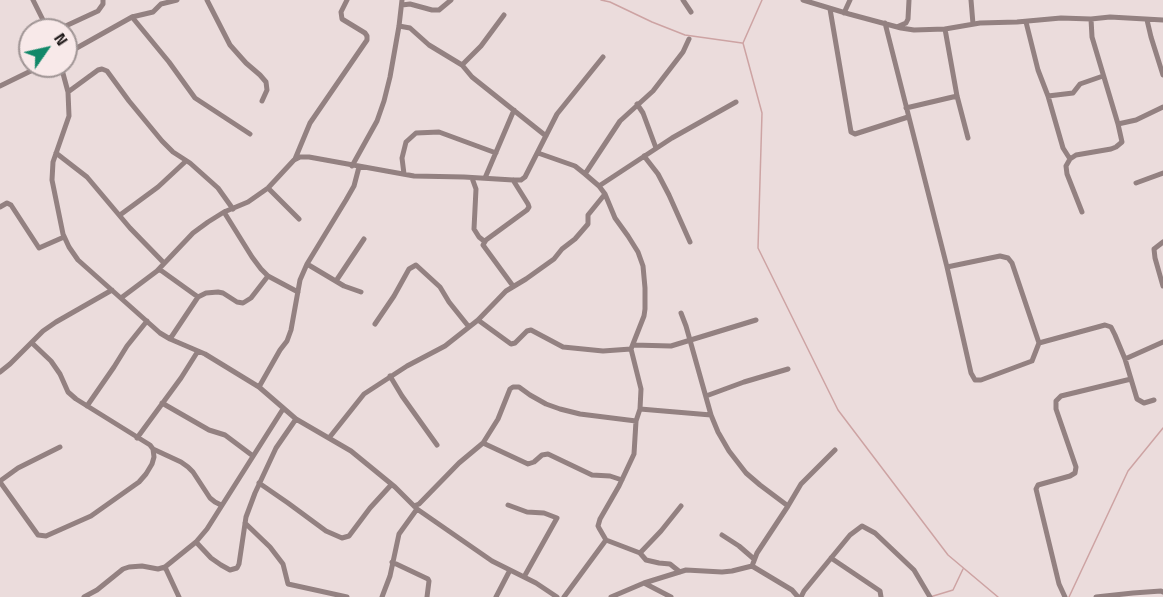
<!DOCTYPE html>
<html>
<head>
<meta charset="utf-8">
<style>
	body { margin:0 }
	#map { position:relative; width:1163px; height:597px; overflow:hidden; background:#ebdcdc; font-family:"Titillium Web",sans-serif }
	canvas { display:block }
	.north { position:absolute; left:18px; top:18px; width:60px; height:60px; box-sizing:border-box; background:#f8e9e9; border:2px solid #a09595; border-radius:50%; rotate:56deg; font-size:16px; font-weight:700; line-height:24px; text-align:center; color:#1d1717 }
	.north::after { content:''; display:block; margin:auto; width:21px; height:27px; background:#128869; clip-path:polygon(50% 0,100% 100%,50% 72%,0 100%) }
</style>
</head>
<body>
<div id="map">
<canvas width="1163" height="597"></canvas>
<div class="north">N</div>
</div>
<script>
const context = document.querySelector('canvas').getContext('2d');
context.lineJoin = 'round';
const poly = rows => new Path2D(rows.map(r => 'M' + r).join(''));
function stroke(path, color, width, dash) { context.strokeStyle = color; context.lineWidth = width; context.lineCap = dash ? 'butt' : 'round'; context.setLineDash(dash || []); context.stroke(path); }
stroke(poly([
	[601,0,610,2,652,22,685,35,742,43],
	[762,0,743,43,762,113,758,248,838,410,948,555,998,597],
	[930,597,953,590,963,569],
	[1069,597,1128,471,1163,428]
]), '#cda3a3', 1.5);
stroke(poly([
	[33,0,48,30],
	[207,0,230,45,246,63,260,75,266,82,267,90,262,101],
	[683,0,691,12],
	[803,0,849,14,901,28,914,30,945,29,980,23,1017,22,1061,18,1091,19,1110,17,1163,20],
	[971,0,973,24],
	[402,5,410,4,432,10,439,10,451,0],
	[830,9,851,132,855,134,908,117],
	[844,13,850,0],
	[132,17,169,62,195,98,250,134],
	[1147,20,1151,37,1163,75],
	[1026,22,1038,70,1048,96,1063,148,1070,159],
	[885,23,947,267,971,373,975,380,981,380,1032,361,1039,343,1105,325,1111,327,1115,335,1125,359,1137,399,1144,403,1154,400],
	[399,26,410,28,429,45,462,65,472,77,546,136],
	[899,26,906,23,908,19,909,0],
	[945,29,957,96,968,138],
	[57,30,98,11,103,4,103,0],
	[66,54,132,17,153,12,161,4,177,0],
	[462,65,481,46,504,15],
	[61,66,68,92,69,116,53,162,52,180,63,234,69,247,78,260,160,333,170,339,205,354,259,387,296,419,351,451,395,487,417,509,399,534,390,576,382,597],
	[0,86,41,66],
	[68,92,98,70,102,69,107,71,129,101,162,141,173,152,190,163,218,188,233,209],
	[1048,96,1073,93,1080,84,1103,76],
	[637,104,643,113,656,148],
	[906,108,957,96],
	[1118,124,1136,120,1163,107],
	[56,153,87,177,130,228,164,263],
	[538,153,575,166,585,174,599,186,605,194,615,218,628,236,638,252,643,266,645,288,645,309,644,316,631,349,641,389,640,409,636,421,634,454,619,486,600,519,598,526,599,528,606,540,640,553,661,531,681,506],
	[644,156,658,174,669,195,690,242],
	[295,159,310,123,367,40,367,36,365,33,342,19,341,12,347,0],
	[352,166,377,121,384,101,390,77,399,26,402,0],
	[404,174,402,158,406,142,416,133,439,132,496,153],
	[585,174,620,121,653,91,683,52,689,39],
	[472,178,476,189,474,229,479,237,484,241],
	[485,178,514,110],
	[513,180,528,204,529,207,527,210,486,240,483,245,513,286],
	[1136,183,1163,173],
	[599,186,672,138,736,102],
	[268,188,299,219],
	[0,207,7,203,11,205,39,248,64,237],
	[224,212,252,257,261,269,268,276,298,292],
	[1082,212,1067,174,1066,166,1070,159,1076,155,1111,149,1116,147,1122,142,1118,124,1092,37,1091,19],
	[120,215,158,187,186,161],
	[1163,242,1154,249,1155,258,1163,286],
	[307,264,344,286,361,292],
	[947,267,1000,256,1008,258,1012,263,1039,343],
	[159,269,198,297],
	[336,281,364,239],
	[121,298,157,271,193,233,208,222,224,212,248,202,268,188,294,160,300,157,309,157,414,176,464,177,513,180,521,180,525,177,557,114,603,57],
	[681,313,686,326,711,415,718,432,729,451,746,473,760,485,788,506],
	[478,320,511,344,515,343,527,331,531,330,563,347,603,351,631,349],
	[375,324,394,296,409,269,416,265,440,287,449,302,469,327],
	[170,339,198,297,206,293,218,292,223,293,237,302,243,303,251,298,268,276],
	[32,343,51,361,60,374,68,392,76,399,150,445,153,449,181,462,188,467,193,472,210,498,215,502,221,505],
	[633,345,671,346,756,320],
	[1125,359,1163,342],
	[0,372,10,364,43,331,56,322,112,290],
	[390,376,402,396,437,445],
	[259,387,280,350,287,341,291,330,300,280,307,264,346,200,354,186,359,167],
	[706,396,744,382,788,369],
	[162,403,209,430,225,435,253,456],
	[87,406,114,367,127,346,147,321],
	[640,409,711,415],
	[137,438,181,378,198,351],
	[329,438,364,394,407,366,445,346,478,320,506,291,526,279,554,259,562,249,575,239,588,224,588,215,605,194],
	[483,443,528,464,534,462,542,455,548,454,592,475,610,476,622,480],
	[0,481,18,468,60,447],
	[0,482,38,535,46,536,91,516,139,482,146,474,152,464,154,457,153,449],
	[259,483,288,503,326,531,342,538,349,536,370,508,391,485],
	[508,505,527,512,544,513,557,518,524,577],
	[414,506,419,504,459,463,483,443,498,419,510,389,513,387,519,387,530,395,546,404,560,409,580,414,636,421],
	[417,509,492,561,536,583,557,597],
	[245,523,270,547,283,564,288,584,347,597],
	[722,535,739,546,754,559],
	[196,542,211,558,221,565,230,570,237,568,239,564,246,517,255,493,276,448,296,419],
	[640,553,646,560,659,563,670,564,680,572],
	[831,558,880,591,881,597],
	[392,562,428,579,429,581,427,597],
	[752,566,757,553,788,506,801,484,835,450],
	[165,567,179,597],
	[644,583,671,597],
	[84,597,97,590,123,569,129,567,142,566,158,569,165,567,196,542,207,529,283,409],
	[496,597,510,570],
	[564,597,606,540],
	[611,597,644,583,686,570,722,572,732,571,752,566,792,590,798,597],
	[801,597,804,591,850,535,862,526,875,533,914,570,930,597],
	[1065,597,1059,584,1036,489,1038,485,1070,476,1075,473,1076,467,1056,409,1056,401,1061,396,1131,379],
	[1096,597,1133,593,1161,591,1163,592]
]), '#938181', 5);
</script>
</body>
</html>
